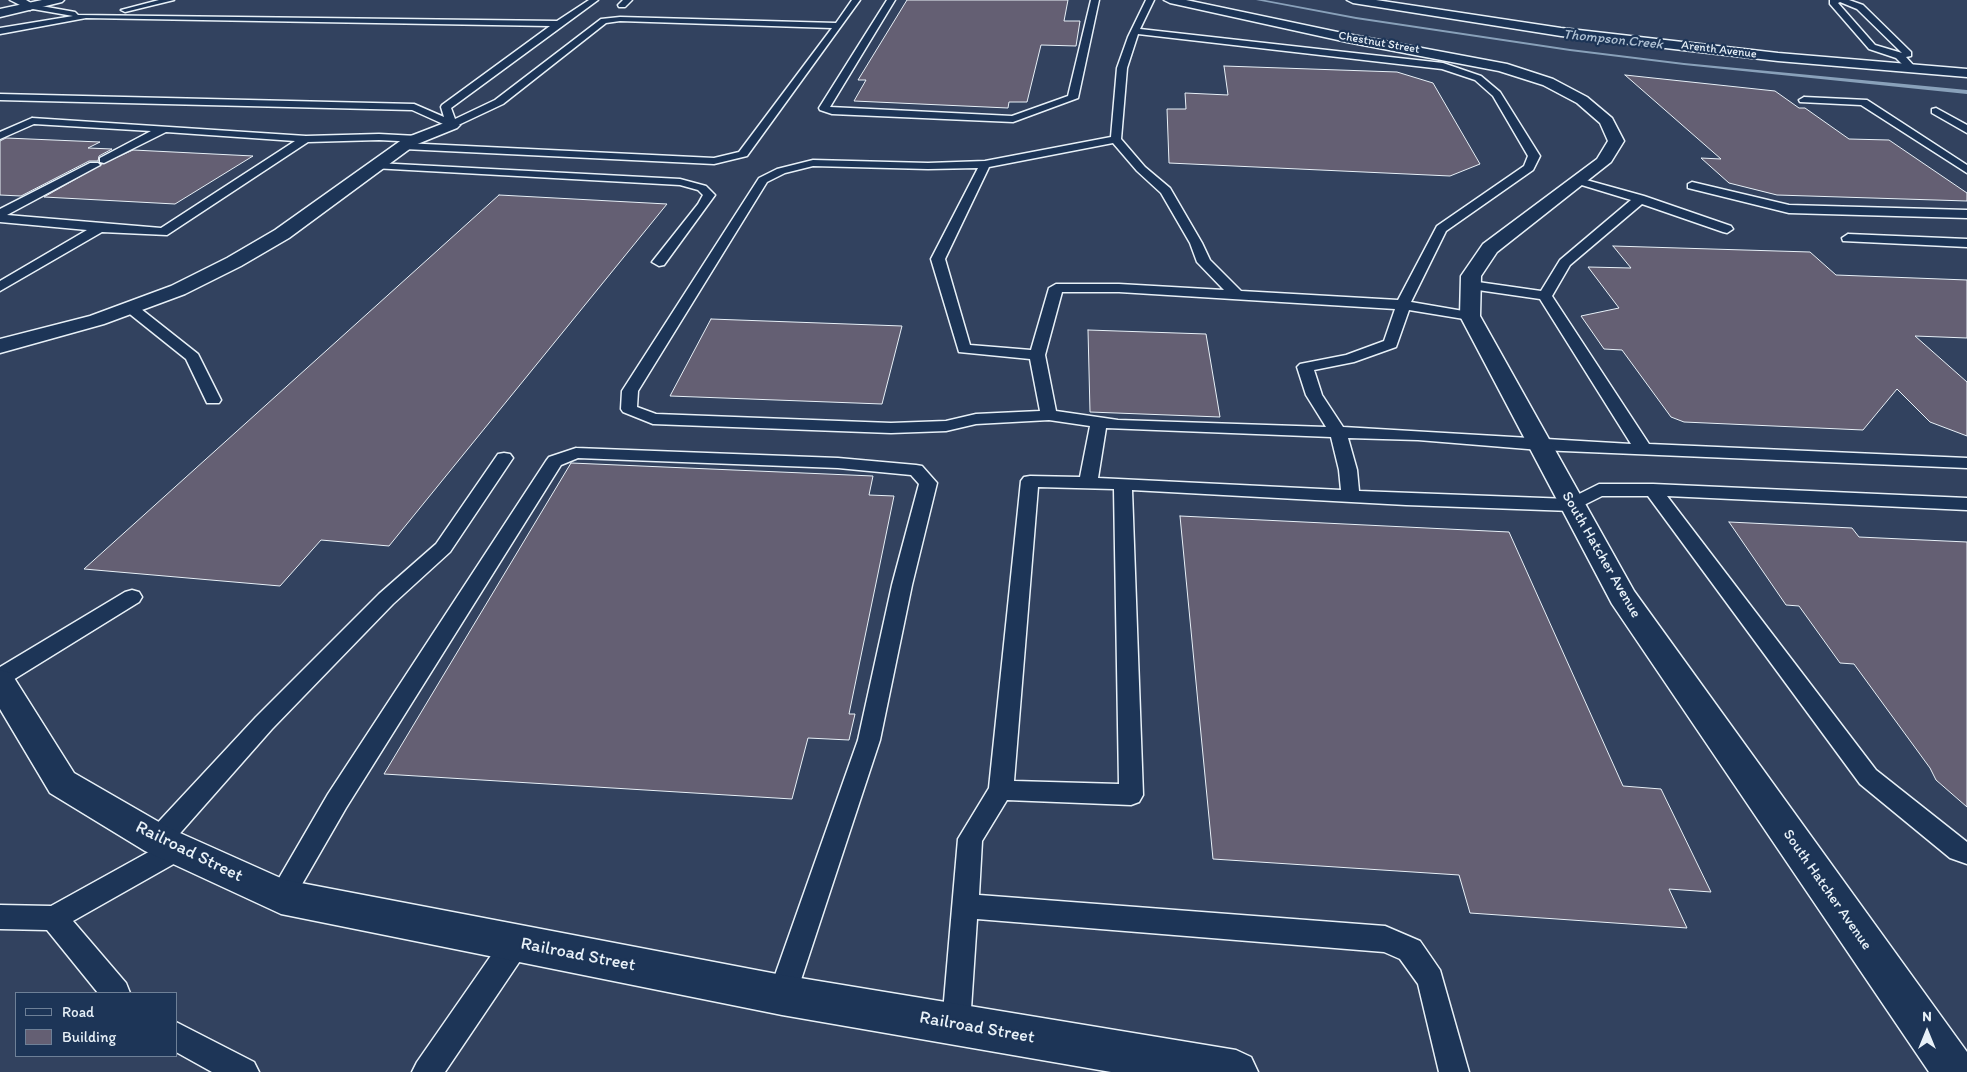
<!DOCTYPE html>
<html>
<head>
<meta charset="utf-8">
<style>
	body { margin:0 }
	#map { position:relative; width:1967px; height:1072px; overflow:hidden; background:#1d3557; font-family:Itim,sans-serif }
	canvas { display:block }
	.legend { position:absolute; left:15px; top:992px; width:162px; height:65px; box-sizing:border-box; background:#1d3557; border:1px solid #6e8097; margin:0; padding:6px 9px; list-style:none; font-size:15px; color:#e8f1f8 }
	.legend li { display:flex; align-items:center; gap:10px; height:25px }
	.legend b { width:25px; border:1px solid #6e8097 }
	.north { position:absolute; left:1902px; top:1007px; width:50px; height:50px; -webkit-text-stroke:4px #1d3557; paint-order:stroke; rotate:0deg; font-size:14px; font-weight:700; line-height:20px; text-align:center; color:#e8f1f8 }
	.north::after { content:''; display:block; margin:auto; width:18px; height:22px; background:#e8f1f8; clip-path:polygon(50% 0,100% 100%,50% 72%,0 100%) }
</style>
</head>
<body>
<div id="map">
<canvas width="1967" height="1072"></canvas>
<ul class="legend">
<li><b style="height:6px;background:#1d3557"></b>Road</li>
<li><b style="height:14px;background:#645f73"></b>Building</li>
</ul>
<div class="north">N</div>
</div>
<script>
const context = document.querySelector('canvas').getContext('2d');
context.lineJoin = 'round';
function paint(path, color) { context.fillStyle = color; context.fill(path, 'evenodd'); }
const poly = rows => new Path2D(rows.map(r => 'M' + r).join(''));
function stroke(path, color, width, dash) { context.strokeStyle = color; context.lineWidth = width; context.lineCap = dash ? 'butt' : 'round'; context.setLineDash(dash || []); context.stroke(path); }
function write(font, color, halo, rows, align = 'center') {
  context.font = font + ' Itim,sans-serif'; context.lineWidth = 4.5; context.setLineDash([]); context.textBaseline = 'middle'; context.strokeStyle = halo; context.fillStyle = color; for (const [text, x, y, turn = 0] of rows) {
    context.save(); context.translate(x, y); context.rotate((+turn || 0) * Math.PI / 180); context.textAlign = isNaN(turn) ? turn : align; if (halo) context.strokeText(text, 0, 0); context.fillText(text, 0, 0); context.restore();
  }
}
paint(poly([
	[0,0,1967,0,1967,1072,0,1072],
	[16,993,176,993,176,1056,16,1056]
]), '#32425f');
paint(poly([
	[1256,0,1265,0,1356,17,1570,49,1684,63,1967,90,1967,94,1684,65,1570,51,1356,19,1256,0]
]), '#89a1ba');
const building = poly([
	[907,0,1068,0,1064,21,1080,21,1076,46,1041,45,1027,102,1009,102,1008,108,854,101,866,80,858,80,907,0],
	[1224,66,1397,72,1433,83,1480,164,1450,176,1169,163,1167,109,1186,109,1185,93,1228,95,1224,66],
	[1625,75,1775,91,1799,108,1805,108,1849,139,1889,140,1967,193,1967,201,1777,195,1729,183,1701,158,1721,159,1625,75],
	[6,138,100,142,88,148,112,149,99,156,98,161,89,161,21,196,0,195,0,141,6,138],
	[133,150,253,156,175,204,44,197,102,164,133,150],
	[499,195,667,204,389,546,321,540,280,586,84,569,499,195],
	[1613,246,1810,252,1836,275,1967,280,1967,338,1915,336,1967,382,1967,436,1930,422,1897,389,1863,430,1684,422,1671,417,1622,350,1604,349,1581,316,1619,308,1588,267,1631,268,1613,246],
	[711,319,902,326,882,404,670,396,711,319],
	[1088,330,1206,334,1220,417,1090,412,1088,330],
	[571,463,873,476,869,495,894,496,849,714,855,714,849,740,808,738,792,799,384,774,571,463],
	[1180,516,1509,532,1623,786,1661,789,1711,892,1669,889,1687,928,1470,913,1459,875,1213,859,1180,516],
	[1729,522,1852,528,1859,537,1967,542,1967,807,1936,780,1930,768,1854,664,1840,663,1799,606,1786,605,1729,522]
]);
paint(building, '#645f73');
stroke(building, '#e8f1f8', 1);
const service = poly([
	[159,0,174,0,125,12,121,10,159,0],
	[589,0,598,0,451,108,455,119,495,100,601,19,620,17,836,23,852,0,860,0,747,156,714,164,404,149,399,146,404,143,714,158,739,152,832,28,620,21,606,23,503,104,452,128,412,110,0,100,0,94,414,104,444,117,441,107,442,105,550,26,86,18,0,34,0,28,73,16,27,8,27,4,30,4,75,12,78,15,557,21,589,0],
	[623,0,632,0,625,7,619,7,618,5,623,0],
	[887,0,895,0,830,107,1012,116,1068,96,1091,0,1099,0,1078,98,1013,122,832,114,820,110,819,108,887,0],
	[1146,0,1154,0,1140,29,1443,63,1481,76,1500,92,1540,156,1533,170,1446,231,1411,302,1475,313,1477,316,1475,319,1470,320,1409,310,1396,347,1354,362,1314,370,1322,395,1343,427,1631,444,1540,299,1471,289,1464,285,1471,281,1541,291,1560,260,1631,200,1575,183,1575,179,1579,178,1644,196,1731,226,1733,229,1727,233,1723,232,1642,204,1570,265,1552,296,1649,444,1967,458,1967,468,1540,450,1418,440,1348,438,1357,470,1359,491,1569,499,1599,484,1653,484,1967,498,1967,510,1667,496,1876,770,1967,842,1967,864,1950,858,1860,784,1648,496,1602,496,1572,511,1406,505,1132,490,1143,795,1139,802,1131,805,1007,800,982,841,979,895,1385,926,1420,941,1440,970,1469,1072,1439,1072,1418,984,1400,959,1384,952,977,919,970,1024,966,1034,956,1038,946,1034,942,1024,958,839,989,788,1021,481,1024,477,1030,476,1080,477,1090,426,1049,420,976,424,946,431,891,433,653,424,623,412,621,409,622,391,759,178,777,169,813,160,928,163,985,161,1111,137,1117,68,1128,37,1146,0],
	[1138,34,1442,69,1475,80,1493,96,1528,156,1524,166,1437,226,1398,300,1241,291,1210,260,1202,243,1170,188,1145,167,1121,139,1127,68,1138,34],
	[1113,143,1137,171,1161,193,1190,243,1197,262,1224,290,1119,284,1056,284,1049,288,1031,350,970,345,945,259,989,167,1113,143],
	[813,166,928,169,978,168,931,259,959,352,1030,359,1040,411,976,414,946,421,891,423,656,414,637,407,638,391,767,182,785,173,813,166],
	[1062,292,1119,292,1395,309,1384,341,1346,355,1300,364,1297,367,1306,395,1326,427,1118,420,1056,411,1045,355,1062,292],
	[1106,428,1331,437,1339,470,1341,490,1098,478,1106,428],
	[1038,487,1114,489,1119,784,1014,781,1038,487],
	[1830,0,1849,0,1863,5,1911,52,1911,56,1906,57,1914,66,1914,70,1908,70,1896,58,1869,49,1830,4,1830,0],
	[1840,2,1857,9,1902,53,1875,45,1838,3,1840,2],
	[1804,97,1867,100,1967,165,1967,173,1861,105,1800,102,1799,100,1804,97],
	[1936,108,1967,125,1967,133,1932,113,1932,109,1936,108],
	[32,118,306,136,379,134,417,136,422,139,417,142,379,140,308,142,167,235,102,232,0,291,0,281,87,230,0,222,0,209,90,163,98,163,100,165,7,215,161,228,295,141,166,132,104,163,100,162,100,158,151,131,34,124,0,139,0,132,32,118],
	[377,163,680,179,706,186,715,195,664,265,659,266,652,262,698,204,703,195,698,190,680,185,373,168,371,166,377,163],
	[1692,182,1789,205,1967,210,1967,218,1789,213,1688,188,1688,184,1692,182],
	[1848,234,1967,239,1967,247,1843,241,1842,238,1848,234],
	[131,304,136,305,198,354,221,400,219,403,207,403,186,359,126,311,124,308,131,304],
	[576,448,838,458,916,465,922,466,937,483,912,585,880,740,796,995,792,1005,782,1009,772,1005,768,995,858,740,892,585,919,484,911,475,838,468,578,458,561,465,346,808,290,905,281,909,272,905,268,897,328,794,546,461,549,457,576,448],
	[504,453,510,454,513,458,450,552,393,604,272,729,175,839,186,841,190,849,186,857,73,921,126,983,130,993,98,993,47,930,0,929,0,905,51,906,154,849,149,848,146,840,149,832,256,717,379,594,436,544,498,454,504,453],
	[132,590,139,592,142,597,139,602,8,683,0,685,0,667,125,592,132,590],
	[516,930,526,934,529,943,526,952,445,1072,412,1072,417,1062,506,934,516,930],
	[176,1022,254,1062,259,1072,212,1072,176,1052,176,1022]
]);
const minor = poly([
	[452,120,460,125,457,128,415,145,289,238,241,266,185,294,104,324,0,353,0,339,90,316,171,286,227,258,275,230,403,139,452,120]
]);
const tertiary = poly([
	[10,0,26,0,36,6,30,10,10,0],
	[1164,0,1186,0,1347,34,1507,64,1553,79,1587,97,1612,118,1624,141,1611,162,1497,252,1481,276,1480,316,1634,591,1967,1052,1967,1072,1929,1072,1612,604,1460,316,1461,276,1483,244,1597,159,1608,141,1600,123,1577,103,1543,85,1499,71,1347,42,1170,3,1164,0],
	[1347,0,1376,0,1561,28,1778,53,1967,69,1967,77,1778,61,1561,36,1353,3,1347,0],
	[0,670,11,673,74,773,171,829,285,880,782,975,1236,1050,1251,1057,1258,1072,1111,1072,782,1015,281,914,145,851,50,793,0,709,0,670]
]);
const primary = poly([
	[42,0,64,0,62,2,0,17,0,9,42,0]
]);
stroke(service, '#e8f1f8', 3);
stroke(minor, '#e8f1f8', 3);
stroke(tertiary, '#e8f1f8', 3);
stroke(primary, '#e8f1f8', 3);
paint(service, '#1d3557');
paint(minor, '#1d3557');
paint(tertiary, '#1d3557');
paint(primary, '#1d3557');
write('12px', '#e8f1f8', '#1d3557', [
	["Chestnut Street",1379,43,10],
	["Arenth Avenue",1719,50,7]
]);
write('italic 14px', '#b0c2d4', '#1d3557', [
	["Thompson Creek",1613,40,6]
]);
write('15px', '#e8f1f8', '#1d3557', [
	["South Hatcher Avenue",1601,555,60],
	["South Hatcher Avenue",1827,890,55]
]);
write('18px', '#e8f1f8', '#1d3557', [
	["Railroad Street",189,852,26],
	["Railroad Street",578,955,11],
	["Railroad Street",977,1028,10]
]);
</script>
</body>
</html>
